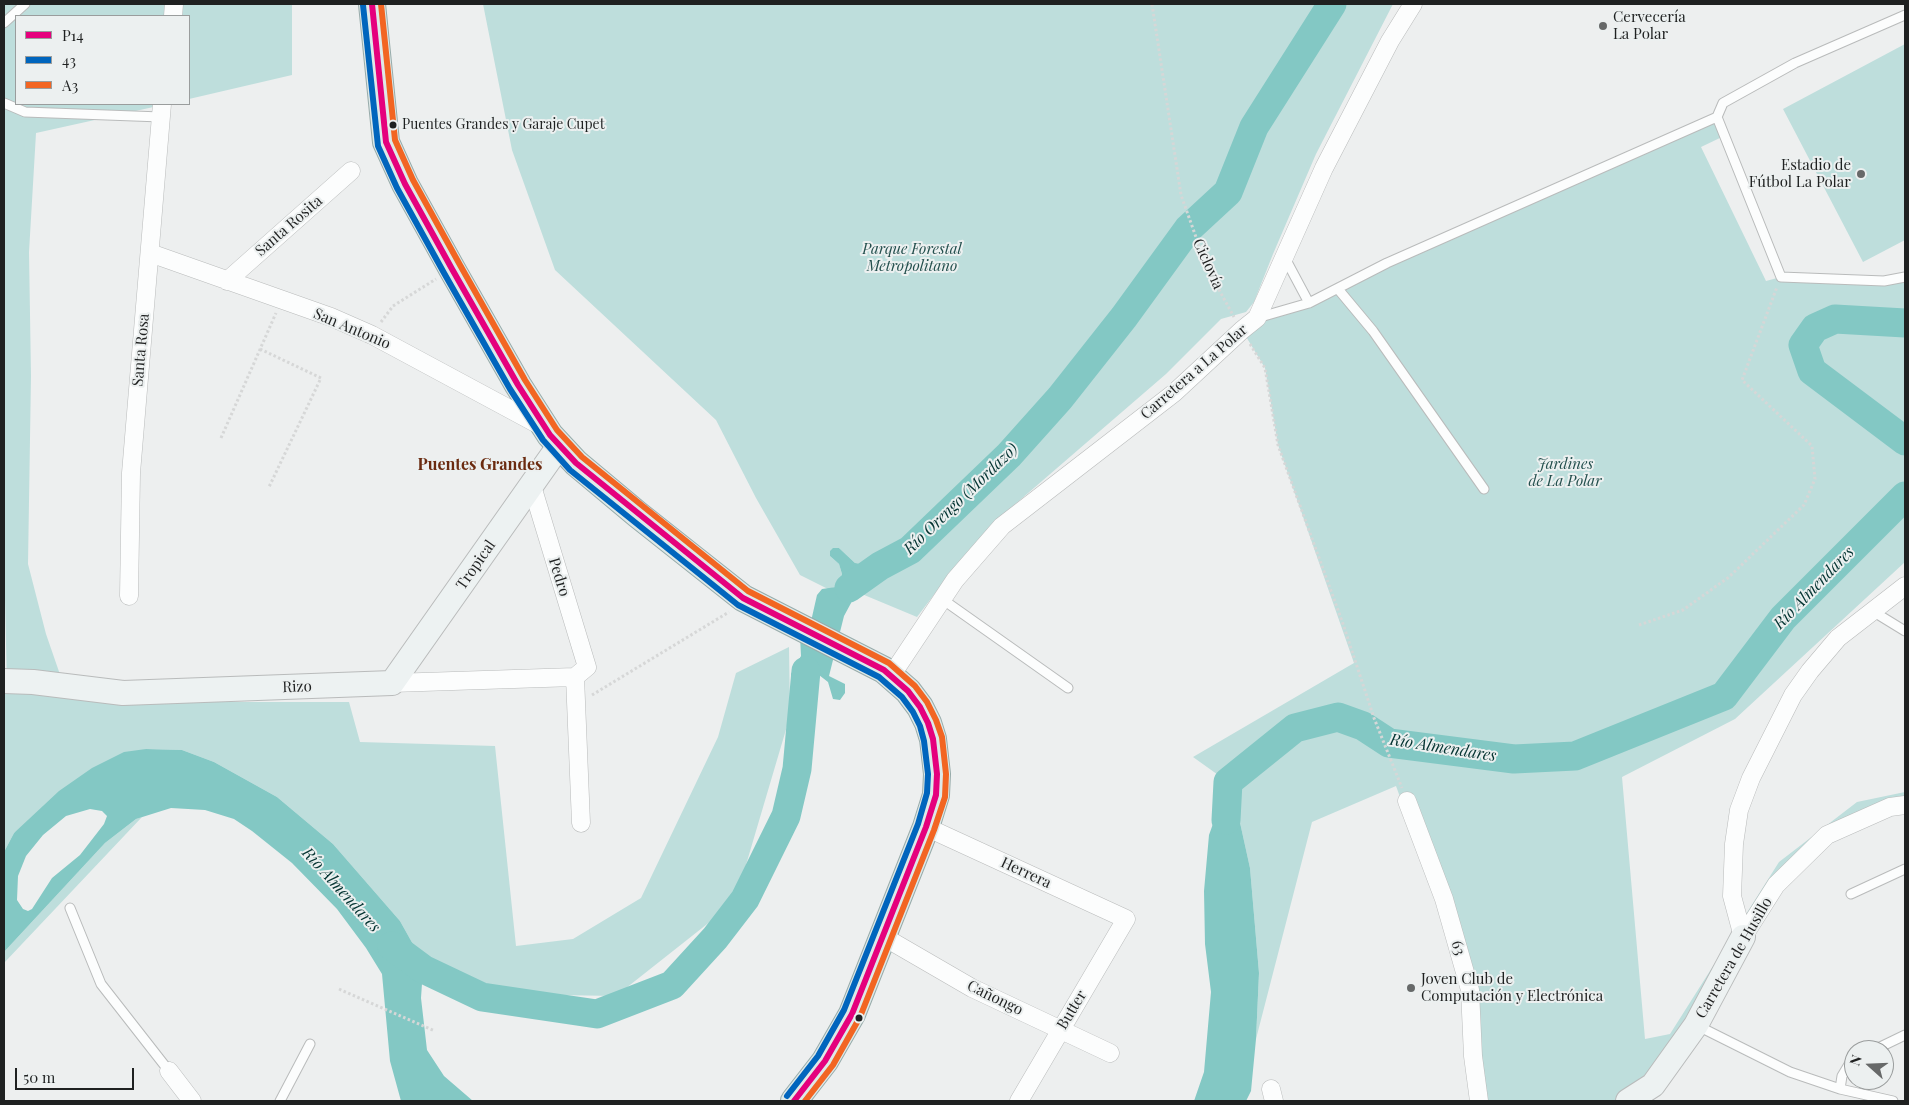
<!DOCTYPE html>
<html>
<head>
<meta charset="utf-8">
<style>
	body { margin:0 }
	#map { position:relative; width:1909px; height:1105px; overflow:hidden; background:#edefef; font-family:"Playfair Display",serif }
	canvas { display:block }
	.frame { position:absolute; inset:0; border:5px solid #1f2121; pointer-events:none }
	.legend { position:absolute; left:15px; top:15px; width:175px; height:90px; box-sizing:border-box; background:#ecf0f0; border:1px solid #9a9d9d; margin:0; padding:6px 9px; list-style:none; font-size:15px; color:#1f2121 }
	.legend li { display:flex; align-items:center; gap:10px; height:25px }
	.legend b { width:25px; border:1px solid #9a9d9d }
	.north { position:absolute; left:1844px; top:1040px; width:50px; height:50px; box-sizing:border-box; background:#ecf0f0; border:1px solid #9a9d9d; border-radius:50%; rotate:290deg; font-size:14px; font-weight:700; line-height:20px; text-align:center; color:#1f2121 }
	.north::after { content:''; display:block; margin:auto; width:18px; height:22px; background:#676969; clip-path:polygon(50% 0,100% 100%,50% 72%,0 100%) }
	.scale { position:absolute; left:15px; top:1068px; width:119px; height:22px; box-sizing:border-box; border:2px solid #1f2121; border-top:0; padding-left:6px; font-size:15px; line-height:18px; white-space:nowrap; color:#1f2121; -webkit-text-stroke:4px #ecf0f0; paint-order:stroke }
</style>
</head>
<body>
<div id="map">
<canvas width="1909" height="1105"></canvas>
<div class="frame"></div>
<ul class="legend">
<li><b style="height:6px;background:#e5007d"></b>P14</li>
<li><b style="height:6px;background:#0065bd"></b>43</li>
<li><b style="height:6px;background:#f26522"></b>A3</li>
</ul>
<div class="north">N</div>
<div class="scale">50 m</div>
</div>
<script>
const context = document.querySelector('canvas').getContext('2d');
context.lineJoin = 'round';
function paint(path, color) { context.fillStyle = color; context.fill(path, 'evenodd'); }
const poly = rows => new Path2D(rows.map(r => 'M' + r).join(''));
function stroke(path, color, width, dash) { context.strokeStyle = color; context.lineWidth = width; context.lineCap = dash ? 'butt' : 'round'; context.setLineDash(dash || []); context.stroke(path); }
function write(font, color, halo, rows, align = 'center') {
  context.font = font + ' "Playfair Display",serif'; context.lineWidth = 4; context.setLineDash([]); context.textBaseline = 'middle'; context.strokeStyle = halo; context.fillStyle = color; for (const [text, x, y, turn = 0] of rows) {
    context.save(); context.translate(x, y); context.rotate((+turn || 0) * Math.PI / 180); context.textAlign = isNaN(turn) ? turn : align; if (halo) context.strokeText(text, 0, 0); context.fillText(text, 0, 0); context.restore();
  }
}
paint(poly([
	[4,4,292,4,292,75,189,99,189,16,16,16,16,104,167,104,36,133,29,252,31,376,28,564,46,634,65,689,121,702,349,702,360,742,495,746,516,946,573,939,641,898,718,737,736,673,789,647,790,716,735,902,616,996,497,994,419,955,400,921,333,844,277,797,214,762,182,750,146,749,14,833,4,852,4,691,7,688,4,555],
	[483,4,1393,4,1316,154,1273,254,1254,302,1246,312,1221,319,1166,374,998,519,949,575,917,617,857,592,864,582,868,563,855,563,839,548,830,556,839,564,842,574,840,584,836,587,828,589,800,575,756,498,716,420,555,270,512,150],
	[1905,44,1905,240,1863,262,1783,109],
	[1717,117,1724,136,1701,147,1766,281,1781,277,1905,282,1905,562,1735,719,1622,777,1645,1039,1670,1034,1779,862,1857,802,1905,792,1905,805,1827,835,1776,885,1706,1009,1628,1101,1479,1101,1470,989,1396,786,1312,822,1256,1039,1259,973,1250,868,1237,809,1228,782,1193,757,1354,663,1278,445,1265,368,1242,330,1249,324,1309,303],
	[142,817,4,963,4,952,105,843,136,819]
]), '#bededc');
paint(poly([
	[833,548,839,548,855,563,880,566,857,592,844,616,829,676,845,684,845,693,840,700,833,699,828,682,819,675,815,677,816,684,810,690,809,697,812,708,802,710,792,709,791,674,801,656,800,636,812,617,817,595,822,589,836,587,840,583,842,574,839,564,830,556,830,551],
	[146,749,182,750,214,762,277,797,333,844,400,921,419,955,423,969,421,998,427,1050,444,1076,473,1101,401,1101,390,1061,382,974,366,948,337,909,292,863,252,831,234,819,205,810,171,808,136,819,105,843,4,952,4,852,14,833,59,791,92,768,124,752],
	[90,809,102,811,107,816,104,824,80,855,52,878,32,909,28,911,23,909,17,900,18,876,26,856,43,835,66,816],
	[1228,782,1237,809,1250,868,1259,973,1256,1039,1251,1091,1246,1101,1194,1101,1204,1072,1211,992,1205,944,1204,891,1209,835]
]), '#83c8c4');
stroke(poly([
	[1905,323,1835,319,1815,328,1803,345,1812,371,1905,441],
	[849,588,880,566,910,550,1009,455,1060,398,1124,317,1188,229,1228,192,1254,127,1332,4],
	[1226,820,1228,782,1295,728,1338,717,1363,726,1389,743,1514,759,1575,756,1724,696,1783,618,1905,496],
	[392,946,423,969,482,997,597,1014,672,985,715,938,745,899,786,816,797,769,806,671]
]), '#83c8c4', 29);
const lane = poly([
	[4,23,25,4],
	[4,103,25,112,161,117],
	[1717,117,1723,103,1795,63,1905,15],
	[1285,258,1309,303],
	[1338,289,1373,331,1484,489],
	[1257,318,1309,303,1387,263,1717,117,1781,277,1884,281,1905,277],
	[942,599,1068,688],
	[1874,612,1905,631],
	[1851,894,1905,869],
	[70,908,101,984,169,1071],
	[1696,1025,1790,1072,1840,1089,1893,1101],
	[1874,1050,1905,1035],
	[1840,1089,1842,1076,1851,1061,1854,1060],
	[280,1101,310,1044]
]);
const street = poly([
	[173,16,174,4],
	[150,253,331,317,372,335,543,427],
	[227,281,351,171],
	[129,596,131,473,162,104],
	[891,676,955,580,1002,526,1174,393,1242,330,1257,318,1324,168,1390,41,1413,4],
	[575,677,581,823],
	[392,683,575,677,587,667,532,486],
	[1407,801,1444,899,1470,990,1473,1056,1479,1101],
	[926,827,1126,919,1019,1101],
	[884,937,972,988,1110,1053],
	[1743,937,1732,896,1734,844,1739,810,1751,778,1793,695,1810,671,1838,638,1905,586],
	[1743,937,1776,885,1827,835,1890,807,1905,805],
	[169,1071,192,1101],
	[1271,1089,1274,1101]
]);
const secondary = poly([
	[4,681,33,682,123,693,392,683,559,446],
	[1628,1101,1653,1085,1696,1025,1743,937]
]);
const primary = poly([
	[372,4,386,142,405,184,452,269,518,385,550,435,576,463,637,514,743,598,884,670,908,691,920,707,928,723,933,739,937,774,936,795,926,827,852,1014,825,1061,794,1101]
]);
stroke(lane, '#b9bbbb', 11);
stroke(street, '#b9bbbb', 19);
stroke(secondary, '#b9bbbb', 26);
stroke(primary, '#97abaa', 28);
stroke(poly([
	[1152,4,1181,195,1207,268,1234,317],
	[381,322,393,306,436,279],
	[1250,344,1265,368,1278,445,1343,624,1374,718,1402,788],
	[260,349,321,378,269,487],
	[221,438,276,313],
	[1639,625,1683,610,1729,577,1804,505,1815,479,1812,446,1742,380,1777,287],
	[592,695,729,612],
	[339,989,435,1031]
]), '#d6d7d7', 3, [2.5, 2.5]);
stroke(lane, '#fcfdfd', 9);
stroke(street, '#fcfdfd', 18);
stroke(secondary, '#edf2f2', 24);
stroke(primary, '#dee9e8', 26);
stroke(poly([
	[372,4,386,142,405,184,452,269,518,385,550,435,576,463,743,598,884,670,908,691,920,707,928,723,933,739,937,774,936,795,926,827,852,1014,825,1061,794,1101]
]), '#e5007d', 6);
stroke(poly([
	[363,5,378,146,397,188,444,273,510,389,543,440,570,470,738,605,879,677,902,697,913,712,920,726,924,741,928,774,927,793,918,824,844,1010,818,1056,787,1096]
]), '#0065bd', 6);
stroke(poly([
	[381,4,395,140,413,180,460,265,525,380,557,430,582,457,748,591,889,663,915,686,927,702,936,720,942,737,946,774,945,797,934,830,860,1017,833,1065,805,1101]
]), '#f26522', 6);
for (const [x, y, r, color] of [
	[1603,26,5,"#676969"],
	[393,125,4.5,"#1f2121"],
	[1861,174,5,"#676969"],
	[1411,988,5,"#676969"],
	[859,1018,4.5,"#1f2121"]
]) { const dot = new Path2D(); dot.arc(x, y, r, 0, 2 * Math.PI); context.fillStyle = color; context.fill(dot); stroke(dot, '#ecf0f0', 2); }
write('14px', '#1f2121', '#ecf0f0', [
	["Puentes Grandes y Garaje Cupet",402,125]
], 'left');
write('15px', '#1f2121', '#ecf0f0', [
	["Cervecería",1613,17],
	["La Polar",1613,34],
	["Estadio de",1851,165,"right"],
	["Fútbol La Polar",1851,182,"right"],
	["Joven Club de",1421,979],
	["Computación y Electrónica",1421,996]
], 'left');
write('15px', '#1f2121', '#ecf0f0', [
	["Santa Rosita",289,226,-41],
	["Ciclovía",1208,264,66],
	["San Antonio",352,329,23],
	["Santa Rosa",141,350,-85],
	["Carretera a La Polar",1194,372,-41],
	["Tropical",476,565,-55],
	["Pedro",559,577,73],
	["Rizo",297,687,-2],
	["Herrera",1026,873,25],
	["63",1458,948,74],
	["Carretera de Husillo",1734,958,-60],
	["Cañongo",995,998,26],
	["Butter",1072,1010,-59]
]);
write('italic 15px', '#234f4d', '#ecf0f0', [
	["Parque Forestal",912,249],
	["Metropolitano",912,266],
	["Jardines",1565,464],
	["de La Polar",1565,481]
]);
write('bold 16px', '#6b2b10', '#ecf0f0', [
	["Puentes Grandes",480,465]
]);
write('italic 16px', '#043432', '#ecf0f0', [
	["Río Orengo (Mordazo)",961,499,-44],
	["Río Almendares",1814,588,-46],
	["Río Almendares",1443,748,9],
	["Río Almendares",341,890,48]
]);
</script>
</body>
</html>
